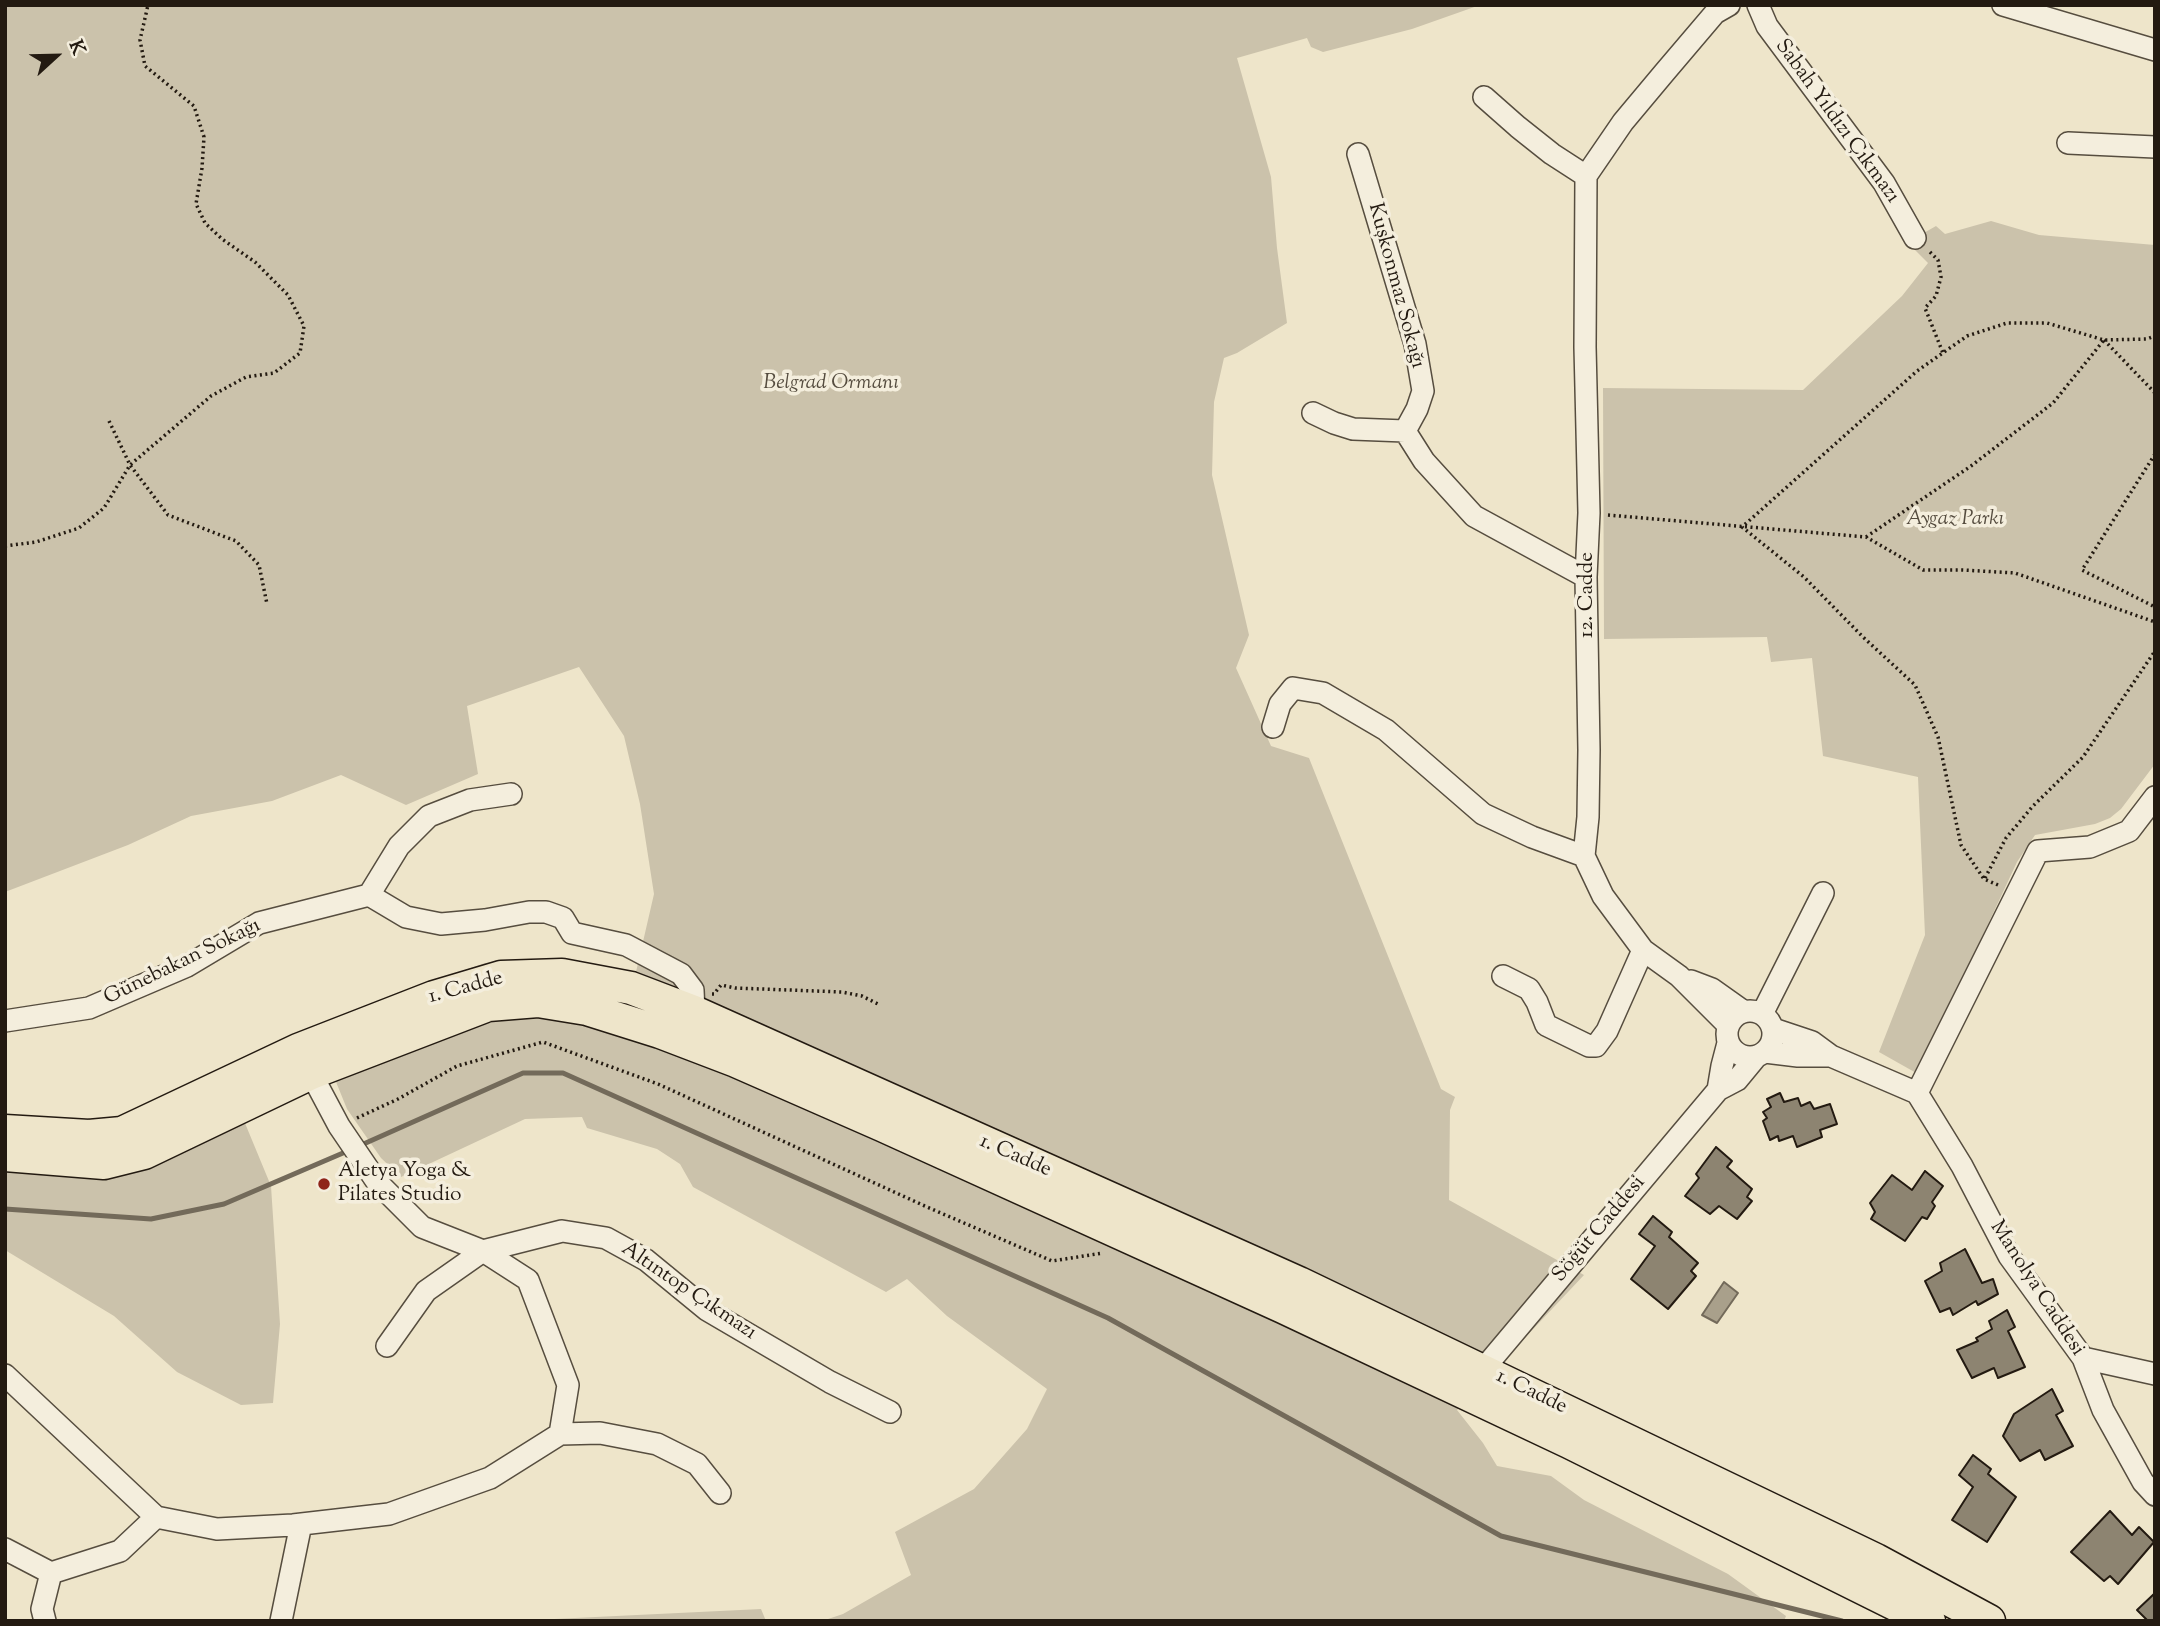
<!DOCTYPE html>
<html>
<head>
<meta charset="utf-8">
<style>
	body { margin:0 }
	#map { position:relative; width:2160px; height:1626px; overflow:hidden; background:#eee5ca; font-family:"Sorts Mill Goudy",serif }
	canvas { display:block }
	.frame { position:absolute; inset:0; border:7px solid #231a11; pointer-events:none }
	.north { position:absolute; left:21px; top:21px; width:70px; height:70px; -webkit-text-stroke:5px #f4eedd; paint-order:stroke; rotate:68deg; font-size:19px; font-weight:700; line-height:28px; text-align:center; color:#231a11 }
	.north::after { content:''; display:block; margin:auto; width:24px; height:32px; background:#231a11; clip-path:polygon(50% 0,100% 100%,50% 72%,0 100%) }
</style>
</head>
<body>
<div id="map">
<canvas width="2160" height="1626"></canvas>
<div class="frame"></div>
<div class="north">K</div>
</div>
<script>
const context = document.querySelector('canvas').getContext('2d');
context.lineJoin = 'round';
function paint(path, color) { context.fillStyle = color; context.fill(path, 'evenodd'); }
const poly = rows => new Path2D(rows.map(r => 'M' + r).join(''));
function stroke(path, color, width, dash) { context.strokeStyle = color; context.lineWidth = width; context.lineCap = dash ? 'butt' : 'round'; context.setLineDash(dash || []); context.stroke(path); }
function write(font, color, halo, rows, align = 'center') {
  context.font = font + ' "Sorts Mill Goudy",serif'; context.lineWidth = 7; context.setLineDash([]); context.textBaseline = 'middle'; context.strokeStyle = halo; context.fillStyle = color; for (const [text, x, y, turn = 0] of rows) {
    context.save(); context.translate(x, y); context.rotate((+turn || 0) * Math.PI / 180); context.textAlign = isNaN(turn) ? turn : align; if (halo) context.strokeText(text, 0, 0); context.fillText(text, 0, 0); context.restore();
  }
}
paint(poly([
	[5,5,1480,5,1412,29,1323,52,1311,47,1307,38,1237,58,1271,177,1277,248,1287,323,1237,353,1224,358,1214,402,1212,475,1249,635,1236,668,1271,746,1309,758,1441,1089,1455,1097,1450,1110,1449,1200,1584,1275,1457,1410,1483,1443,1497,1466,1551,1476,1584,1500,1728,1574,1786,1616,1784,1621,822,1621,843,1614,911,1575,895,1532,974,1489,1027,1429,1047,1389,947,1316,907,1279,886,1292,693,1187,680,1164,657,1149,587,1128,582,1117,525,1119,401,1177,381,1158,347,1109,315,1030,380,1000,485,963,520,960,576,962,636,972,654,894,640,804,624,736,579,667,467,706,478,774,406,805,341,775,272,801,191,816,128,845,5,892],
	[1991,221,2039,235,2155,245,2155,764,2121,809,2110,818,2095,824,2035,835,2017,862,1918,1074,1879,1052,1925,935,1918,777,1823,756,1812,658,1771,662,1767,637,1604,639,1603,388,1803,390,1902,296,1928,263,1910,245,1915,238,1936,226,1945,234],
	[223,1070,271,1186,280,1324,273,1403,241,1405,177,1372,114,1316,5,1250,5,1120,111,1121],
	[761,1609,766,1621,513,1621]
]), '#cbc2ab');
const water = poly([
	[1724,1282,1738,1293,1717,1323,1702,1315,1724,1282]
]);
paint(water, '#a9a08b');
stroke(water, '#736a5a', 2);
stroke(poly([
	[359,1146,523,1073,563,1073,1108,1318,1501,1536,1842,1621],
	[5,1209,151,1219,224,1204,350,1150]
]), '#736a5a', 5);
const building = poly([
	[1780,1093,1784,1102,1798,1098,1801,1106,1810,1102,1814,1109,1830,1104,1837,1124,1820,1130,1822,1137,1797,1147,1793,1136,1779,1141,1778,1136,1770,1140,1763,1121,1767,1118,1763,1112,1771,1107,1767,1099,1780,1093],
	[1716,1147,1732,1161,1727,1167,1752,1189,1747,1197,1752,1201,1737,1219,1719,1206,1710,1214,1685,1196,1699,1178,1696,1174,1716,1147],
	[1925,1171,1943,1186,1932,1202,1935,1206,1927,1219,1922,1217,1905,1241,1871,1219,1875,1212,1870,1203,1892,1175,1912,1190,1925,1171],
	[1653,1216,1672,1232,1669,1237,1698,1263,1691,1271,1696,1276,1668,1309,1631,1279,1655,1246,1639,1234,1653,1216],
	[1965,1249,1982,1283,1993,1279,1998,1294,1978,1305,1976,1301,1953,1315,1950,1308,1940,1312,1925,1281,1942,1271,1940,1263,1965,1249],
	[2007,1310,2015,1327,2008,1331,2025,1367,1998,1378,1994,1368,1972,1378,1957,1350,1978,1341,1976,1338,1992,1329,1989,1321,2007,1310],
	[2052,1389,2063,1411,2056,1415,2073,1446,2045,1460,2040,1450,2020,1461,2003,1436,2014,1414,2052,1389],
	[1973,1455,1991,1469,1988,1474,2016,1497,1987,1542,1952,1520,1973,1487,1959,1475,1973,1455],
	[2110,1511,2132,1535,2139,1527,2154,1542,2118,1584,2110,1576,2104,1581,2071,1552,2110,1511],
	[2155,1593,2155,1621,2148,1621,2137,1610,2155,1593]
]);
paint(building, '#8d8471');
stroke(building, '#231a11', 2);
const street = poly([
	[1758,5,1767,26,1884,183,1915,238],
	[2003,5,2155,50],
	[1484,97,1518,127,1552,154,1586,176],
	[2068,143,2155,147],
	[1358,154,1415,344,1423,391,1417,409,1405,431,1424,461,1474,516,1586,577],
	[1586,176,1585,347,1589,513,1586,577,1589,750,1588,817,1584,856,1603,896,1643,950,1679,976,1728,1025],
	[1586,176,1623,122,1664,73,1715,13,1729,5],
	[1313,413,1334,423,1353,429,1405,431],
	[1273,727,1280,704,1293,688,1323,693,1386,730,1483,814,1532,837,1584,856],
	[369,895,399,846,429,816,470,800,511,794],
	[1503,976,1529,989,1537,1002,1546,1025,1589,1046,1596,1046,1607,1031,1643,950],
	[1691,981,1712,989,1743,1011],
	'1727 1034a23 23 0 1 1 46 0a23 23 0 1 1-46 0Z',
	[1762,1014,1823,893],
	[5,1021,89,1008,187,966,259,923,369,895,406,917,441,924,485,920,529,912,546,912,563,918,572,933,626,945,681,974,693,990,694,1012,691,1022],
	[1773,1029,1812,1042,1831,1056,1917,1093,1962,1166,2009,1256,2083,1358,2103,1410,2143,1482,2155,1495],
	[1765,1052,1798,1056,1831,1056],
	[1718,1090,1722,1066,1728,1043],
	[1917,1093,2038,851,2090,847,2129,831,2155,797],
	[387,1346,426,1291,483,1251,562,1231,606,1238,646,1260,707,1310,830,1382,890,1412],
	[2083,1358,2155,1374],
	[5,1375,156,1517,217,1529,293,1525,389,1514,490,1478,560,1434,568,1385,528,1280,483,1251,422,1227,377,1182,339,1126,306,1064],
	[1475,1379,1718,1090,1737,1080,1756,1057],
	[560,1434,600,1433,657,1444,697,1464,720,1493],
	[5,1549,51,1573,120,1551,156,1517],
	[45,1621,42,1609,51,1573],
	[281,1621,301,1524]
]);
const primary = poly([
	[5,1131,89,1136,122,1133,298,1050,434,997,501,977,562,975,631,988,694,1012,1299,1283,1876,1560,1989,1621],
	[5,1155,104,1163,144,1153,311,1073,488,1005,538,1001,587,1009,660,1032,736,1061,882,1125,1283,1307,1569,1442,1929,1621]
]);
stroke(street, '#564d3f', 24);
stroke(primary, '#231a11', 35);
stroke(poly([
	[1930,252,1938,260,1941,277,1936,296,1925,308,1943,353],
	[2104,340,2155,393],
	[109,421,130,465,168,515,236,541,259,565,267,604],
	[2155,454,2082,570,2155,607],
	[1608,515,1866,537,1923,570,1963,570,2015,573,2155,622],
	[1866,537,1971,466,2053,403,2104,340],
	[5,546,36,542,79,528,104,508,130,465,211,396,246,377,274,373,300,353,304,326,288,295,255,262,222,239,205,223,196,204,202,168,204,137,194,106,145,66,140,40,148,5],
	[1985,878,2006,838,2033,806,2083,757,2155,651],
	[1998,885,1984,879,1961,845,1938,737,1915,685,1863,637,1804,577,1742,527,1917,371,1967,336,2007,323,2047,323,2104,340,2147,339,2155,336],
	[712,994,714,994,721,985,735,988,842,992,862,996,880,1005],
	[357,1118,398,1099,457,1066,543,1042,658,1084,927,1207,1052,1261,1103,1253]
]), '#231a11', 3.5, [2, 3.5]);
stroke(street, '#f4eedd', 21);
stroke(primary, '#eee5ca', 32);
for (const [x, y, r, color] of [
	[324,1184,7,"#8f2418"]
]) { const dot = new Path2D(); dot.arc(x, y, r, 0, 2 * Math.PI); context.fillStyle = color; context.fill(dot); stroke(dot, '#f4eedd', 2.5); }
write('21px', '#231a11', '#f4eedd', [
	["Sabah Yıldızı Çıkmazı",1836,122,54],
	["Kuşkonmaz Sokağı",1395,286,75],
	["12. Cadde",1588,595,-90],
	["Günebakan Sokağı",183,963,-26],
	["1. Cadde",466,989,-15],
	["1. Cadde",1015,1157,24],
	["Söğüt Caddesi",1600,1230,-50],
	["Manolya Caddesi",2036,1289,57],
	["Altıntop Çıkmazı",688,1292,34],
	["1. Cadde",1531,1393,26]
]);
write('italic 21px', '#554c3f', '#f4eedd', [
	["Belgrad Ormanı",831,384],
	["Aygaz Parkı",1955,520]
]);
write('21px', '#231a11', '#f4eedd', [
	["Aletya Yoga &",338,1172],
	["Pilates Studio",338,1196]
], 'left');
</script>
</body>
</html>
